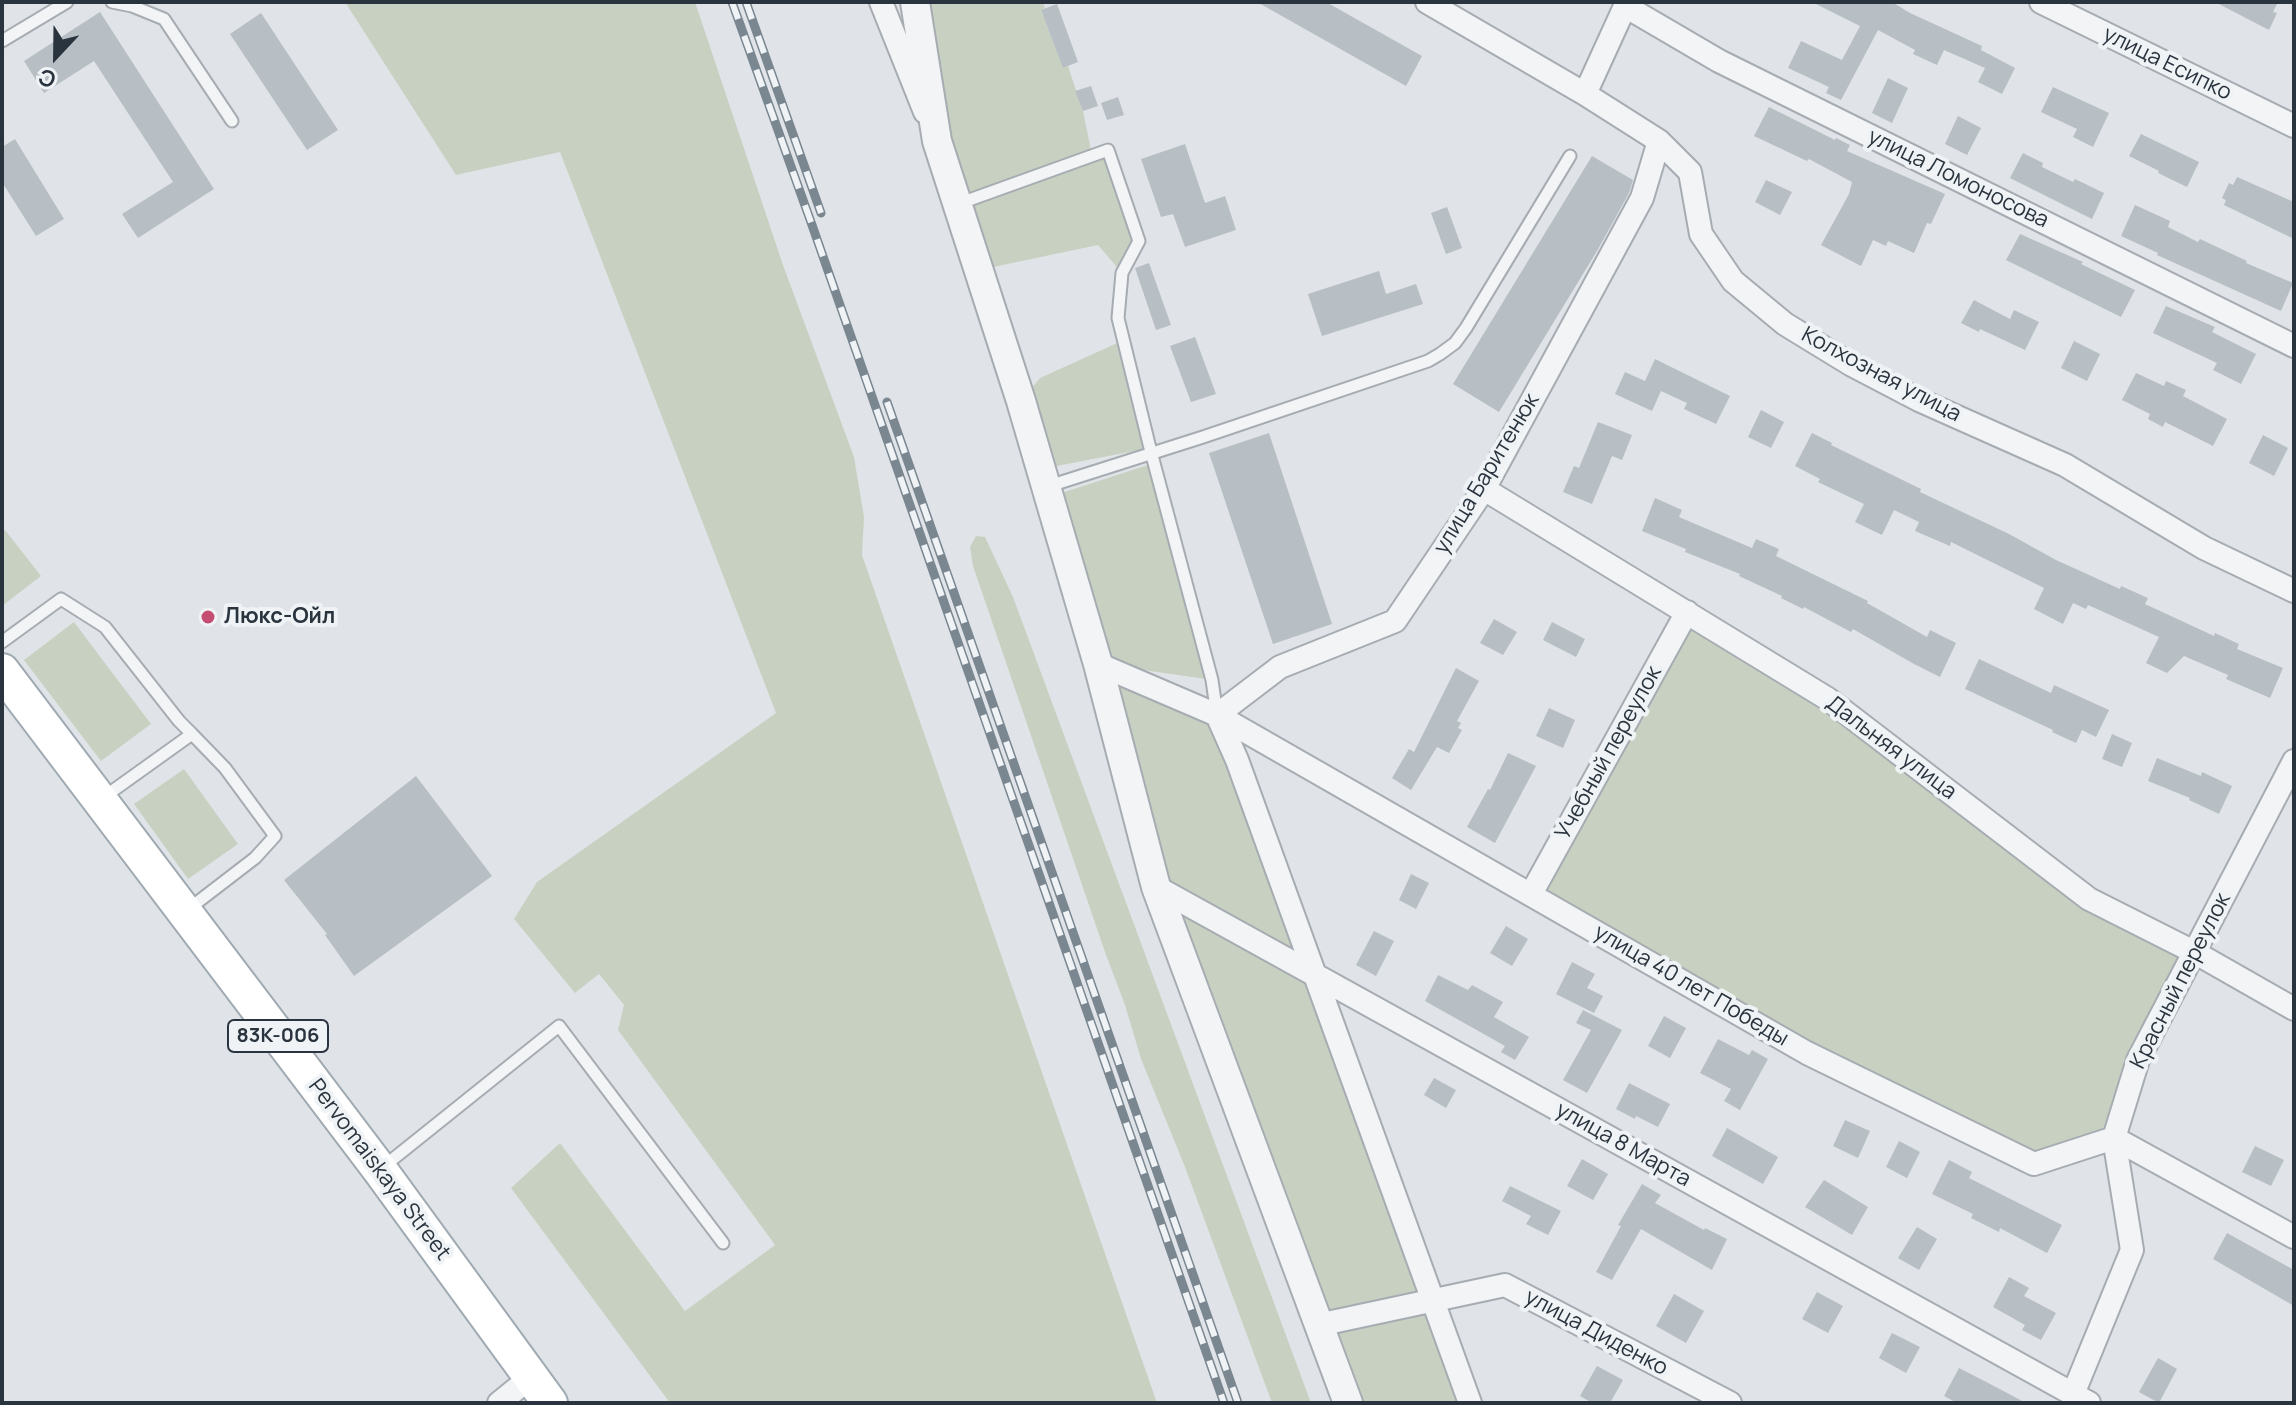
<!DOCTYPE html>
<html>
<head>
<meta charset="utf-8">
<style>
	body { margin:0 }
	#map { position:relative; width:2296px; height:1405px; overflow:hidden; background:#e0e4e8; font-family:Manrope,sans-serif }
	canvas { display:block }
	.frame { position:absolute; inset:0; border:4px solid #2a343e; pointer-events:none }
	.north { position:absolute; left:16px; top:16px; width:80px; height:80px; -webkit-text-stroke:6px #eff3f5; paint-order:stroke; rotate:202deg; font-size:22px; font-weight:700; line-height:32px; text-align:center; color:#2a343e }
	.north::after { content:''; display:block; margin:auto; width:28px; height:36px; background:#2a343e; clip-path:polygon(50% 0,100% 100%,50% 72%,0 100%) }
</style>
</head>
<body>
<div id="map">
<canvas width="2296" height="1405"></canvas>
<div class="frame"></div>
<div class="north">С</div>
</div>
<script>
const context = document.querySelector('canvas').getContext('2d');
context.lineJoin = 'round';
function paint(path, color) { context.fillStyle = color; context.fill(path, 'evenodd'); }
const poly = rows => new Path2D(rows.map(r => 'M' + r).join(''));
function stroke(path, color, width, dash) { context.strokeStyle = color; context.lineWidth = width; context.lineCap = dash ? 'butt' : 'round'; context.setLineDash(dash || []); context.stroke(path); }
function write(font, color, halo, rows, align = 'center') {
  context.font = font + ' Manrope,sans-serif'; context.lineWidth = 8; context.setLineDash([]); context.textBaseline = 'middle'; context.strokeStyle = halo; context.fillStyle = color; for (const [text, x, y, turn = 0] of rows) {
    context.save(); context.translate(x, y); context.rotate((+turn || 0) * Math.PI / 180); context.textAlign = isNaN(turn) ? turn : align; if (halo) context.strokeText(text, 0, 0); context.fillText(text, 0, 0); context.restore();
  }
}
paint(poly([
	[345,2,695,2,783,265,854,457,864,517,862,555,1157,1403,670,1403,511,1188,560,1143,685,1311,775,1245,618,1030,624,1005,599,974,575,993,514,919,537,882,776,713,560,152,456,175],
	[915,2,1043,2,1045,8,1041,10,1063,67,1068,66,1083,111,1092,155,1108,150,1139,241,1122,273,1098,245,979,270],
	[1124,340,1150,448,1041,469,1021,401,1040,378],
	[1154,463,1212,680,1102,664,1217,715,1470,1403,1348,1403,1156,887,1049,497],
	[5,530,41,576,2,606,2,533],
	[976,536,985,537,1013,597,1311,1403,1272,1403,1185,1167,1141,1059,1125,1005,1106,955,973,566,970,547],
	[1687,612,1828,699,2089,899,2194,952,2114,1138,2034,1164,1531,894],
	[74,622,151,724,101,761,24,660],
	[184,769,238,844,188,879,134,804]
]), '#c8d1c1');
paint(poly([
	[1257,2,1326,2,1422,56,1406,86],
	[1812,2,1892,2,1910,13,1982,46,1981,50,2015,68,2002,94,1978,82,1985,68,1944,50,1937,65,1913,54,1915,50,1878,30,1841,100,1826,93,1829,87,1788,68,1801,41,1842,60,1860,26],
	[2215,2,2278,2,2273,12,2277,13,2269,30],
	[1057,4,1078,62,1063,68,1041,10],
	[100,12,214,189,138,238,122,214,173,182,94,61,44,93,24,61],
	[261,13,338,130,307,150,230,34],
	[1888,78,1908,88,1892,123,1872,113],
	[1091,86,1098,106,1083,111,1075,91],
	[2053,87,2109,113,2093,147,2073,137,2077,129,2041,112],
	[1118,97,1124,115,1107,120,1101,103],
	[1769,107,1835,140,1836,138,1850,145,1847,151,1945,194,1931,224,1927,223,1914,253,1888,241,1886,246,1873,240,1861,266,1821,245,1849,194,1852,182,1809,159,1807,161,1754,136],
	[1958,116,1981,128,1967,155,1945,144],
	[2141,134,2199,162,2187,187,2158,173,2159,171,2129,156],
	[15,139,64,219,36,236,2,182,2,147],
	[1185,144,1205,203,1225,196,1236,230,1185,247,1173,214,1161,217,1141,159],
	[2023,153,2043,163,2042,167,2073,182,2075,179,2104,193,2092,219,2010,178],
	[1592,156,1633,180,1629,193,1597,251,1499,412,1453,384],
	[2237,177,2294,202,2294,239,2224,205,2226,200,2222,198,2229,183,2233,185],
	[1766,180,1792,192,1780,215,1755,202],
	[2135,205,2170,221,2168,227,2198,242,2200,239,2247,261,2246,263,2293,283,2281,311,2157,255,2158,253,2121,236],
	[1447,207,1462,248,1446,254,1431,213],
	[2020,234,2083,262,2081,264,2135,290,2121,317,2006,260],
	[1149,263,1171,325,1156,330,1135,268],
	[1379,271,1386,294,1416,284,1423,304,1322,336,1308,294],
	[1974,300,2010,319,2014,310,2039,322,2025,350,1980,329,1979,332,1961,323],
	[2166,306,2215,327,2212,332,2256,354,2241,384,2213,370,2217,363,2153,333],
	[1195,337,1216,394,1191,402,1170,346],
	[2074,341,2100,354,2087,381,2061,368],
	[1655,359,1730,396,1716,424,1684,409,1687,403,1661,391,1652,411,1615,394,1625,372,1645,381],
	[2136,373,2164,386,2166,381,2186,390,2183,396,2227,419,2213,446,2165,422,2163,427,2148,419,2150,414,2122,400],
	[1761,410,1784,422,1771,448,1748,437],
	[1598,422,1632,435,1622,460,1612,456,1592,504,1563,492,1574,466,1579,468],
	[1269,433,1332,624,1273,644,1209,453],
	[1812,433,1832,443,1831,445,1921,489,1920,492,2009,534,2056,560,2120,589,2121,586,2148,598,2145,604,2214,636,2215,633,2239,644,2237,649,2283,668,2270,698,2226,679,2228,675,2184,656,2167,673,2146,663,2159,637,2088,605,2086,609,2073,603,2063,624,2034,609,2044,588,1951,542,1950,546,1915,531,1919,522,1894,510,1882,535,1855,522,1864,504,1818,482,1820,479,1795,466],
	[2263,435,2288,448,2274,476,2249,463],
	[1655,498,1682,510,1679,517,1752,548,1756,539,1779,549,1776,556,1868,601,1867,603,1927,637,1930,630,1956,643,1940,677,1914,664,1853,629,1851,632,1804,607,1803,609,1781,598,1782,596,1739,576,1740,574,1685,552,1686,549,1642,531],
	[1494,619,1517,632,1503,655,1480,643],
	[1552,622,1585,639,1576,657,1543,640],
	[1979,659,2051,693,2054,685,2109,710,2096,737,2082,730,2076,743,2052,732,2053,730,1965,689],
	[1456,668,1479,681,1457,721,1461,723,1458,728,1462,730,1449,753,1437,747,1411,790,1392,778,1409,749,1414,752],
	[1549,708,1575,720,1563,748,1536,736],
	[2112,734,2132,743,2122,767,2102,759],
	[1508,753,1536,766,1495,843,1467,827,1488,789,1490,790],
	[2157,758,2201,776,2202,772,2232,786,2219,814,2189,800,2190,798,2148,781],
	[416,776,492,876,354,976,325,935,327,934,284,880],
	[1411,874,1429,883,1416,909,1399,900],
	[1506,926,1528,939,1512,966,1490,953],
	[1374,931,1394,941,1376,976,1356,965],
	[1572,962,1595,974,1587,988,1603,996,1594,1013,1556,994],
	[1438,975,1468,990,1472,985,1503,1002,1494,1017,1529,1037,1515,1060,1501,1052,1505,1046,1425,1001],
	[1583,1010,1622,1030,1587,1093,1563,1080,1591,1030,1576,1023],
	[1664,1016,1686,1028,1670,1058,1648,1046],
	[1718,1039,1749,1055,1752,1050,1768,1059,1740,1110,1724,1101,1731,1089,1700,1073],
	[1434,1078,1456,1090,1446,1108,1424,1095],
	[1629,1083,1670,1104,1658,1127,1636,1116,1635,1119,1616,1109],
	[1845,1120,1870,1131,1858,1158,1833,1146],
	[1727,1128,1778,1157,1763,1184,1712,1156],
	[1899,1141,1920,1152,1907,1178,1886,1167],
	[2255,1146,2284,1160,2271,1186,2242,1172],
	[1582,1159,1608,1174,1593,1200,1567,1186],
	[1949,1160,1972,1172,1969,1178,2062,1225,2047,1253,2000,1228,1999,1232,1971,1218,1973,1214,1932,1194],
	[1824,1180,1868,1207,1852,1235,1805,1207],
	[1642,1184,1661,1195,1655,1203,1704,1230,1705,1228,1727,1239,1712,1270,1641,1229,1612,1280,1596,1272,1621,1226,1618,1225],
	[1510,1186,1561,1211,1548,1235,1526,1224,1531,1216,1502,1201],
	[1917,1227,1937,1239,1919,1270,1898,1258],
	[2227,1233,2294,1270,2294,1306,2213,1259],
	[2009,1277,2029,1288,2024,1296,2056,1313,2041,1340,2022,1330,2025,1325,1993,1307],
	[1817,1292,1843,1306,1828,1333,1802,1319],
	[1674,1294,1704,1311,1686,1343,1656,1326],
	[1892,1333,1920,1347,1906,1373,1879,1358],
	[2158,1358,2177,1369,2159,1403,2139,1392],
	[1597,1366,1623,1380,1610,1403,1592,1403,1580,1396],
	[1959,1368,1992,1385,2026,1403,1957,1403,1944,1396]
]), '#b7bec4');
const service = poly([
	[112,2,132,6,164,19,232,121],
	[2,41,67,2],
	[958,204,1108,150,1139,241,1122,273,1118,318,1150,448,1212,680,1217,715],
	[1046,487,1203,437,1428,361,1440,354,1455,343,1466,328,1570,156],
	[2,642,61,599,105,627,179,721,192,734,104,797],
	[186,911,255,858,275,836,225,768,192,734],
	[383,1167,559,1026,723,1243]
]);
const minor = poly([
	[881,2,925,112],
	[1427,2,1585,94,1659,141,1690,172,1701,234,1733,281,1785,324,1852,365,1919,400,2065,465,2204,548,2294,591],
	[2041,2,2294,126],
	[1625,6,1719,61,2294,346],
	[1585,94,1627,2],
	[1484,489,1828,699,2089,899,2194,952,2294,1009],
	[1098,664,1217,715,1807,1053,2034,1164,2114,1138,2294,1237],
	[1156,887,2089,1403],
	[1531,894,1687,612],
	[1318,1325,1505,1285,1730,1403],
	[2073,1394,2132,1250,2114,1138,2138,1060,2294,761],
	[499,1403,531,1377],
	[1470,1403,1237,760,1217,715,1280,667,1395,621,1484,489,1642,198,1659,141]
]);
const tertiary = poly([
	[915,2,937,141,1021,401,1098,664,1156,887,1348,1403]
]);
const primary = poly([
	[2,671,380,1170,550,1403]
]);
stroke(service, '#a6acb2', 15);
stroke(minor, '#a6acb2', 26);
stroke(tertiary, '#a6acb2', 32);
stroke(primary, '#a0aab3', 38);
stroke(service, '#f2f4f6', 11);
stroke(minor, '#f2f4f6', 22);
stroke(tertiary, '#f2f4f6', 28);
stroke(primary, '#fff', 34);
const rail = poly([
	[732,2,812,225,1224,1403],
	[746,2,821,213],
	[887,402,1238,1403]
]);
stroke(rail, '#7a8690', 9);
stroke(rail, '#eff3f5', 6, [18]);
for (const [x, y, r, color] of [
	[208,617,8,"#c44d71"]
]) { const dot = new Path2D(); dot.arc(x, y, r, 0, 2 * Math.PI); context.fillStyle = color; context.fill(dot); stroke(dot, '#eff3f5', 3); }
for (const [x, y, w] of [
	[278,1036,100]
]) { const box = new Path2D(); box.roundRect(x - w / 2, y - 16, w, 32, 6); context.fillStyle = '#eff3f5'; context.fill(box); stroke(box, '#2a343e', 2); }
write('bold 20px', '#2a343e', null, [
	["83К-006",278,1036]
]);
write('22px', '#2a343e', '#eff3f5', [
	["улица Есипко",2167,64,26],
	["улица Ломоносова",1958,179,26],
	["Колхозная улица",1881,375,28],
	["улица Баритенюк",1487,474,-59],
	["Дальняя улица",1891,748,37],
	["Учебный переулок",1609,753,-61],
	["Красный переулок",2181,981,-63],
	["улица 40 лет Победы",1691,986,30],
	["улица 8 Марта",1623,1145,29],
	["Pervomaiskaya Street",379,1170,53],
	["улица Диденко",1596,1333,28]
]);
write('bold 22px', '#2a343e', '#eff3f5', [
	["Люкс-Ойл",224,617]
], 'left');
</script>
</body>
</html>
